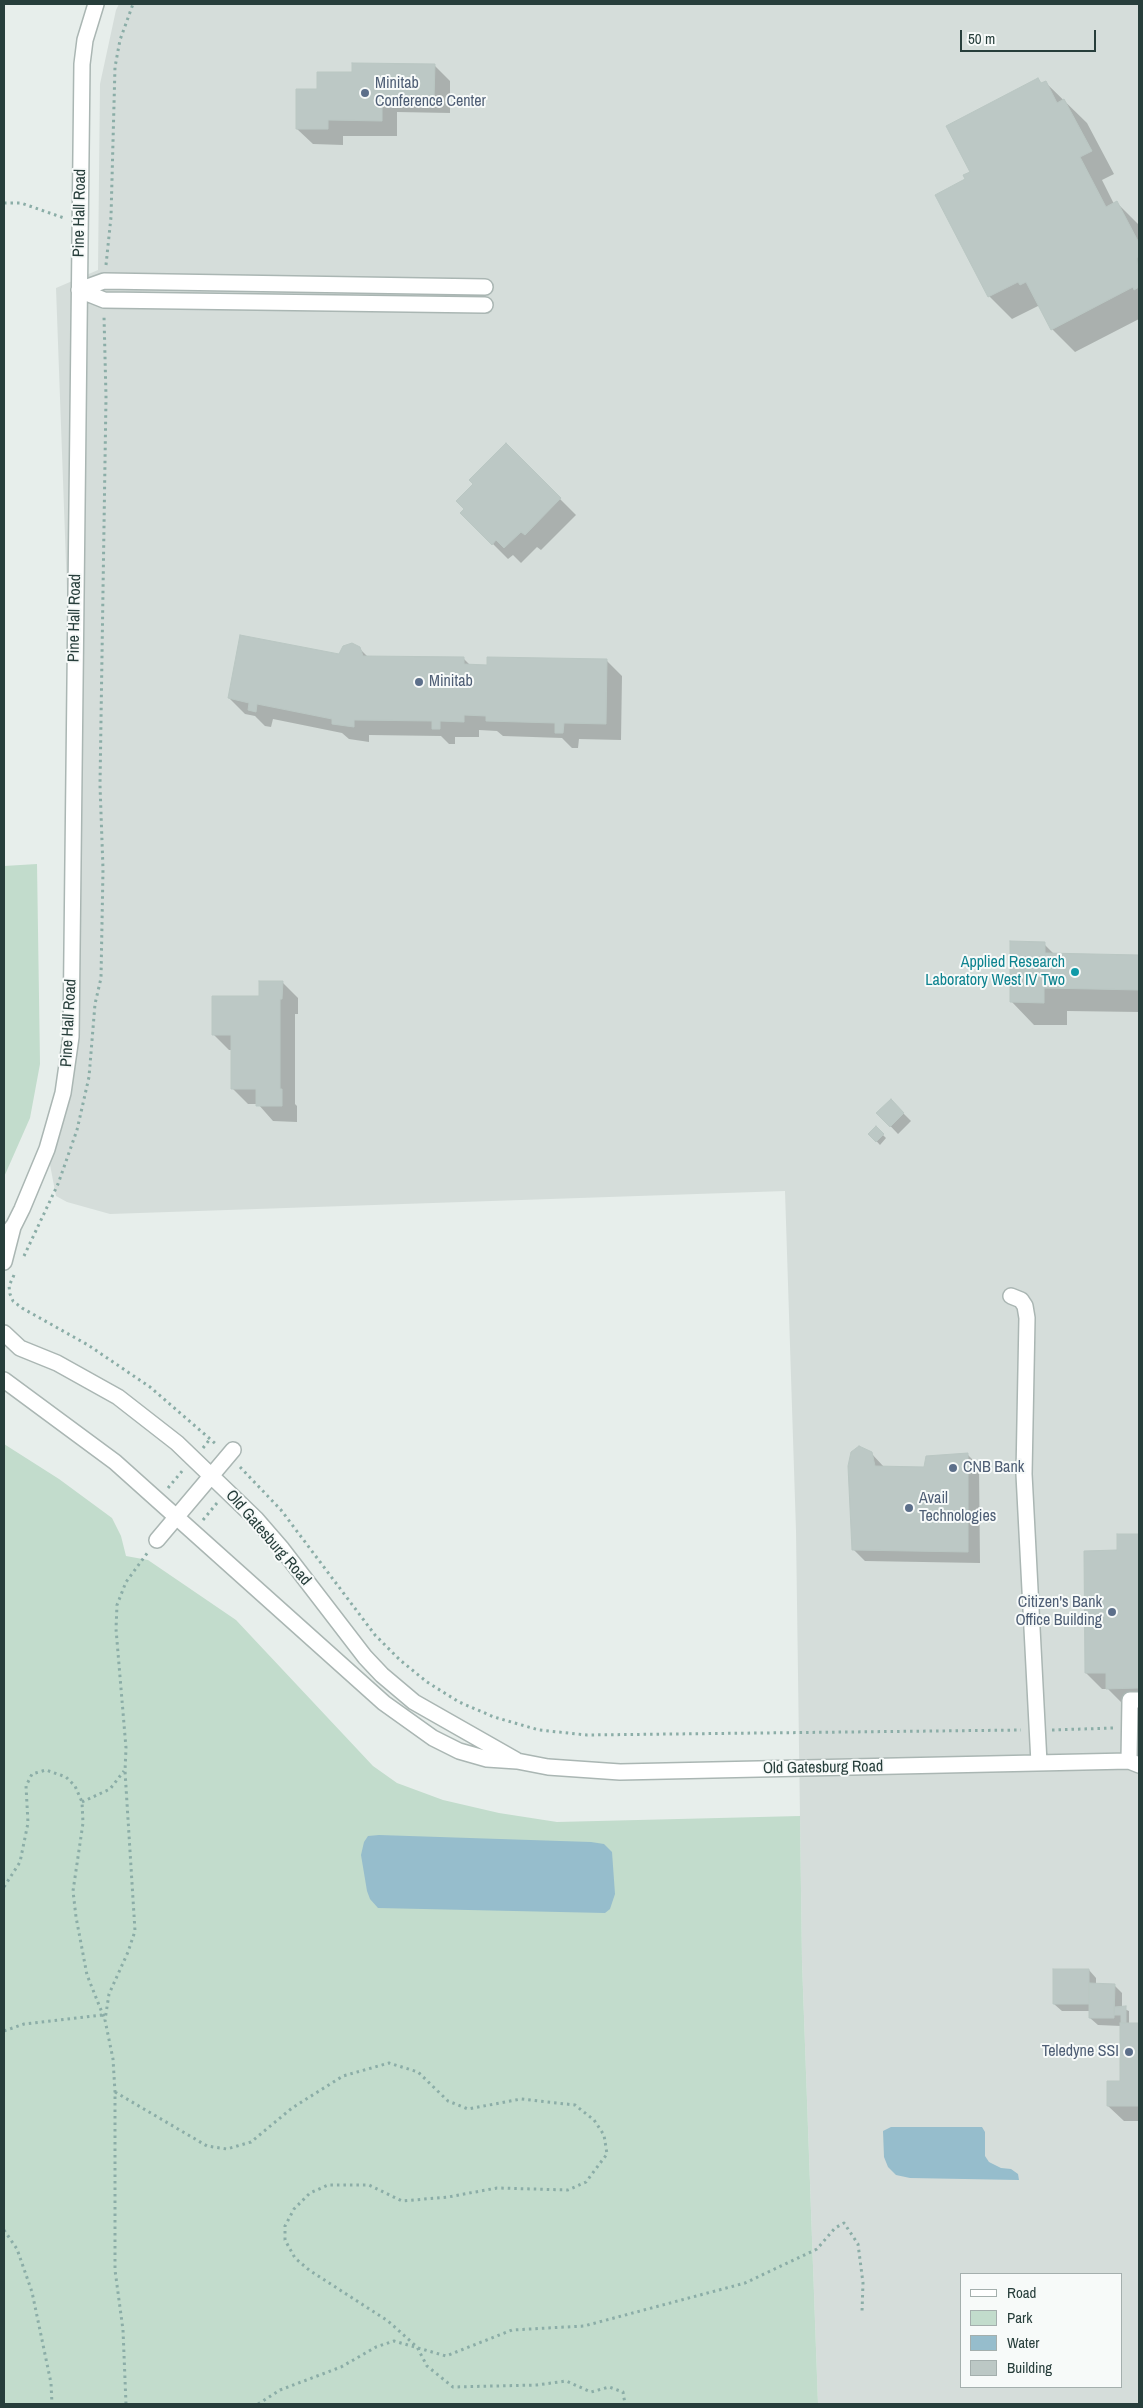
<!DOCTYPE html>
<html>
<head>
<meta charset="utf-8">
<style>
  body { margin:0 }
  #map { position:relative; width:1143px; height:2408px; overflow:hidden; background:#e7eeeb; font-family:"Archivo Narrow",sans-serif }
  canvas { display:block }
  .frame { position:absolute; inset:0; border:5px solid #273e3b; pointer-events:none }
  .legend { position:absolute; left:960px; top:2273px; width:162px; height:115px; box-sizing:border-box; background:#f7faf9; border:1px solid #a4afad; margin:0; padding:6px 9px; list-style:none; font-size:15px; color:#273e3b }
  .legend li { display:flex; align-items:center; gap:10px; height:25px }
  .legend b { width:25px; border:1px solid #a4afad }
  .scale { position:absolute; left:960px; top:30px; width:136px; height:22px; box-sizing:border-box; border:2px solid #273e3b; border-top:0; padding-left:6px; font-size:15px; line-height:18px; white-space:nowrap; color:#273e3b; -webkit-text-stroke:4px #f7faf9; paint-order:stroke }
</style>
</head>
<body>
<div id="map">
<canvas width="1143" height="2408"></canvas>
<div class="frame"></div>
<ul class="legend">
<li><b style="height:6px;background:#fff"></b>Road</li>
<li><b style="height:14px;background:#c2dccc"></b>Park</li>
<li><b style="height:14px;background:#96bdcc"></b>Water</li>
<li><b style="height:14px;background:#bcc8c5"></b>Building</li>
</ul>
<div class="scale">50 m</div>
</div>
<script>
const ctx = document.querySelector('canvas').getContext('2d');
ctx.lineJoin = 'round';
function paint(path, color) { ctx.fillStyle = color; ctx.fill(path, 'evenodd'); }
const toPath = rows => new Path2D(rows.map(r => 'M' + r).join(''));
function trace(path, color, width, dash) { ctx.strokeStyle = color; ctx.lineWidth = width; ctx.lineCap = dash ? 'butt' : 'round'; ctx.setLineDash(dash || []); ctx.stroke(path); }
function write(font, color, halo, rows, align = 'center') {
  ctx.font = font + ' "Archivo Narrow",sans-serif'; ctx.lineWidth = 4; ctx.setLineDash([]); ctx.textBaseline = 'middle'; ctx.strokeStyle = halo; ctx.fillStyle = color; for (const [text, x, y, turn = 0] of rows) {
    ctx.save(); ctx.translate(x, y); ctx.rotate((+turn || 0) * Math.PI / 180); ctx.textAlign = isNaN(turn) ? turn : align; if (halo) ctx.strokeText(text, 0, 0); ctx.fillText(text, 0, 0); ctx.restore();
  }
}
paint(toPath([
  [119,4,1139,4,1139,2404,818,2404,802,1962,796,1531,785,1191,110,1214,67,1202,56,1196,47,1149,63,1093,74,783,56,288,98,270,100,84,116,10],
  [962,2274,1122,2274,1122,2387,962,2387]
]), '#d5ddda');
paint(toPath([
  [37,864,40,1064,30,1118,4,1177,4,866],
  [4,1444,59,1479,112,1518,121,1536,126,1556,148,1560,236,1620,373,1766,397,1783,443,1800,499,1813,557,1822,800,1816,802,1962,818,2404,4,2404]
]), '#c2dccc');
paint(toPath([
  [379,1835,591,1842,604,1844,612,1852,615,1894,610,1909,605,1913,378,1908,370,1899,367,1891,361,1855,364,1842,368,1836],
  [891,2127,982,2127,985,2132,985,2156,989,2162,1001,2168,1011,2169,1018,2174,1019,2180,910,2178,896,2175,888,2167,884,2157,883,2131]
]), '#96bdcc');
paint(toPath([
  [434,65,450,81,450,113,397,112,397,136,343,136,343,145,313,144,297,129,318,90],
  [1045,82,1087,123,1114,174,1102,180,1114,204,1117,203,1139,225,1139,319,1075,352,1052,329,1040,305,1012,319,989,296,967,180],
  [506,445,576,515,541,550,537,547,521,563,513,555,508,559,462,513,466,509,474,484],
  [359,648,368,657,464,659,471,666,607,661,622,676,621,740,579,739,578,748,572,748,562,738,503,736,497,731,479,730,479,737,455,737,455,744,449,744,441,736,369,735,369,742,349,739,342,733,273,719,271,727,265,726,255,716,245,714,229,698],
  [1044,944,1055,955,1139,956,1139,1012,1067,1011,1067,1025,1034,1025,1011,1001],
  [282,982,298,998,298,1014,295,1014,295,1104,297,1106,297,1122,273,1121,258,1104,248,1104,232,1088,232,1050,229,1050,213,1034],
  [891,1101,911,1121,898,1134,878,1113],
  [876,1128,886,1138,880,1145,870,1134],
  [871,1453,884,1467,925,1468,968,1455,979,1466,980,1563,865,1561,853,1549],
  [1118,1535,1139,1535,1139,1704,1123,1704,1108,1689,1102,1689,1086,1673,1118,1552],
  [1089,1970,1096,1978,1096,1985,1114,1985,1122,1993,1122,2008,1129,2011,1129,2024,1139,2024,1139,2121,1124,2121,1108,2106,1121,2082,1121,2026,1098,2025,1090,2018,1090,2011,1062,2011,1054,2004]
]), '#0003');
const building = toPath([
  [352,63,435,64,434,98,382,97,382,121,328,120,328,129,296,129,296,89,317,89,317,72,352,72,352,63],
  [1038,78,1041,83,1046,81,1057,103,1064,99,1092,151,1080,157,1106,207,1117,201,1139,243,1139,257,1137,258,1139,287,1134,290,1133,287,1051,330,1026,282,1020,285,1018,282,988,297,935,195,965,179,963,175,970,172,946,126,1038,78],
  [506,443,561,498,525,535,521,532,504,548,496,540,492,545,460,513,464,509,456,501,473,484,469,480,506,443],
  [240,635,339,654,343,646,352,643,360,647,363,656,464,657,464,664,487,665,487,657,607,659,606,724,564,723,563,733,555,733,555,723,486,721,486,716,464,715,464,722,440,721,440,729,432,729,432,721,354,720,354,727,332,724,332,719,257,704,256,712,248,710,249,703,228,698,240,635],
  [1010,941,1045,942,1045,953,1139,955,1139,990,1044,988,1044,1003,1010,1002,1010,941],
  [259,981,283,981,282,999,280,999,280,1089,282,1089,282,1106,256,1106,256,1089,231,1089,231,1035,212,1035,212,996,259,996,259,981],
  [891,1099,904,1113,890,1127,876,1113,891,1099],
  [876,1126,884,1134,876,1142,868,1134,876,1126],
  [859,1446,872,1452,875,1466,924,1467,926,1456,968,1453,968,1552,852,1550,848,1466,851,1452,859,1446],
  [1117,1534,1139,1534,1139,1688,1106,1689,1106,1673,1085,1673,1084,1551,1117,1550,1117,1534],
  [1053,1969,1089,1969,1089,2004,1053,2004,1053,1969],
  [1089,1983,1115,1984,1114,2018,1089,2018,1089,1983],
  [1126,2006,1126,2023,1121,2023,1121,2015,1114,2015,1114,2007,1126,2006],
  [1120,2023,1139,2023,1139,2106,1107,2106,1107,2081,1120,2081,1120,2023]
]);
paint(building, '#bcc8c5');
trace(building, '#bac7c3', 1);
const minor = toPath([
  [79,290,104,300,485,305],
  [79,290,104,281,485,287],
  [4,1238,14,1225,22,1209,47,1149,63,1093,71,1037,82,64,85,40,96,4],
  [4,1262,13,1227],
  [1011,1296,1021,1300,1025,1306,1027,1318,1024,1474,1039,1763],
  [4,1333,20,1348,57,1363,118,1397,177,1443,256,1519,282,1549,365,1657,382,1675,414,1702,516,1760],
  [4,1380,115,1462,384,1703,433,1738,459,1751,487,1759,517,1761,548,1767,620,1772,1129,1761,1139,1765],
  [157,1540,233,1450],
  [1129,1761,1130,1700,1139,1700]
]);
trace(minor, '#aab6b3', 18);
trace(toPath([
  [4,203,21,203,64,218],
  [106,265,111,217,115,67,120,40,133,4],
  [24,1256,58,1184,77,1130,89,1077,95,1004,101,978,103,869,100,785,106,397,104,316],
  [14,1275,9,1286,10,1294,13,1301,22,1308,88,1345,150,1387,217,1445],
  [203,1448,210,1439],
  [240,1467,281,1510,375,1635,400,1660,427,1682,459,1702,494,1717,539,1730,587,1735,1021,1730],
  [168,1488,183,1470],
  [203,1520,217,1503],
  [1052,1730,1113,1728],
  [82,1802,110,1789,124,1771],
  [4,1887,20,1862,28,1823,26,1786,32,1774,46,1770,66,1777,75,1786,82,1802,83,1823,73,1891,76,1917,87,1975,105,2020],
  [4,2031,24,2024,102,2015],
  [115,2092,207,2146,227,2149,251,2142,292,2108,343,2076,389,2063,418,2072,448,2101,468,2109,521,2099,575,2105,594,2120,604,2135,607,2154,586,2182,568,2190,497,2188,448,2197,402,2201,369,2185,328,2185,310,2193,294,2209,285,2226,285,2240,295,2258,309,2270,388,2321,417,2347,427,2366,453,2387,537,2385,566,2381,591,2392,609,2387,623,2392,625,2404],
  [4,2230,17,2249,32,2292,51,2383,52,2404],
  [126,2404,123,2330,115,2270,115,2092,113,2059,105,2020,109,1994,128,1952,135,1931,125,1771,126,1748,116,1629,117,1605,126,1582,148,1552],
  [258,2404,280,2390,341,2367,376,2347,394,2341,446,2356,512,2330,584,2326,745,2283,817,2249,835,2228,844,2223,858,2244,863,2283,862,2312]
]), '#8bada7', 3, [2.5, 4]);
trace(minor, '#fff', 15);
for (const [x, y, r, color] of [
  [365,93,5,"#5c6f8a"],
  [419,682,5,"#5c6f8a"],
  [1075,972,5,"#0f9aa8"],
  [953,1468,5,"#5c6f8a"],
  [909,1508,5,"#5c6f8a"],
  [1112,1612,5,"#5c6f8a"],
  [1129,2052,5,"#5c6f8a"]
]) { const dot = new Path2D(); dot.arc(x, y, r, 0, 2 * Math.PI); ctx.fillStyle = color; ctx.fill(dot); trace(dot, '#f7faf9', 2); }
write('16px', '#4e5e75', '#f7faf9', [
  ["Minitab",375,84],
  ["Conference Center",375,102],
  ["Minitab",429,682],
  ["CNB Bank",963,1468],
  ["Avail",919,1499],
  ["Technologies",919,1517],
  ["Citizen's Bank",1102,1603,"right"],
  ["Office Building",1102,1621,"right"],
  ["Teledyne SSI",1119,2052,"right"]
], 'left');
write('16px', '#273e3b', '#f7faf9', [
  ["Pine Hall Road",80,213,-89],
  ["Pine Hall Road",75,618,-89],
  ["Pine Hall Road",69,1023,-87],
  ["Old Gatesburg Road",268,1538,49],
  ["Old Gatesburg Road",823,1768,-1]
]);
write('16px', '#0d838f', '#f7faf9', [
  ["Applied Research",1065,963],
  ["Laboratory West IV Two",1065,981]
], 'right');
</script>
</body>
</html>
